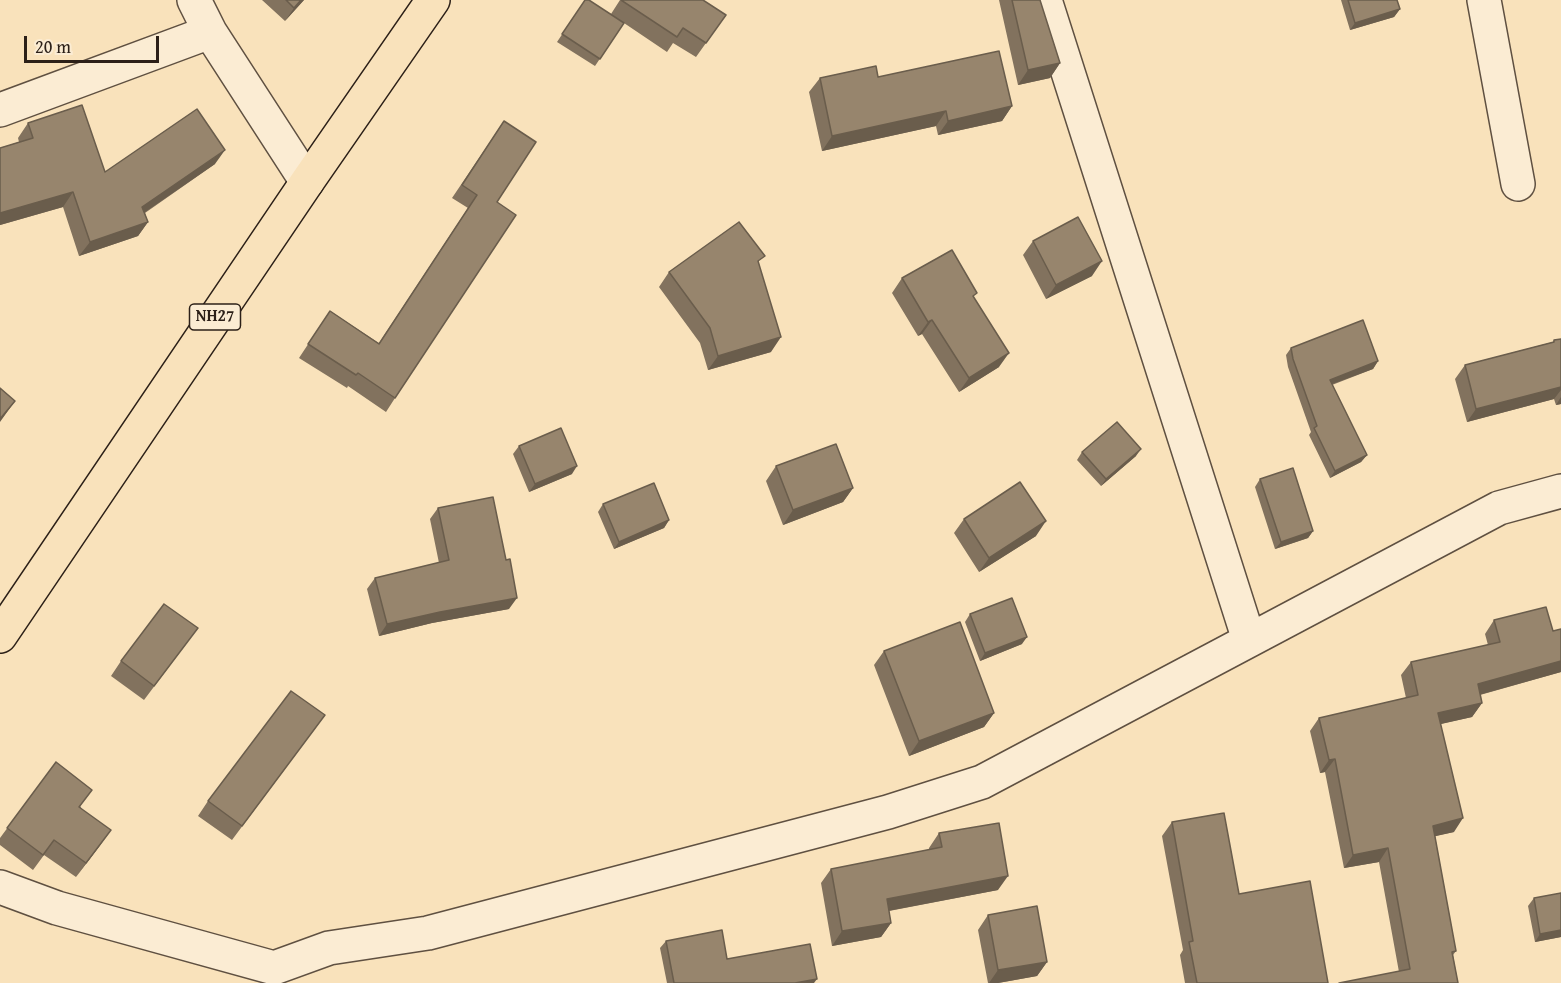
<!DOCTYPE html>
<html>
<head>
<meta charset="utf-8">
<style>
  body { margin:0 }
  #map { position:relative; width:1561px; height:983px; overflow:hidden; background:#f9e2bb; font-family:"Gentium Book Plus",serif }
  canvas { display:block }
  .scale { position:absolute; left:24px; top:36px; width:135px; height:27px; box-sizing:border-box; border:3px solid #2c2018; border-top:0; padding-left:8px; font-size:18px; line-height:21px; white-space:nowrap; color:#2c2018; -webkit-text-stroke:4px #fbecd3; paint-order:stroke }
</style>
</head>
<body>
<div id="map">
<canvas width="1561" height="983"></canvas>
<div class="scale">20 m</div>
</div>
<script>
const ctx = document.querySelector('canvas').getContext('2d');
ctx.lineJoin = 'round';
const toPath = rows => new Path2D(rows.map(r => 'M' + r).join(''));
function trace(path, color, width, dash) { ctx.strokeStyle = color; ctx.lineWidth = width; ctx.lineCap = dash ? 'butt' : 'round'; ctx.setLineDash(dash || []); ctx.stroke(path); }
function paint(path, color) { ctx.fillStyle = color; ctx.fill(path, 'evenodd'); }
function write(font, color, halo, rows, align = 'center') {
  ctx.font = font + ' "Gentium Book Plus",serif'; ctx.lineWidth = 5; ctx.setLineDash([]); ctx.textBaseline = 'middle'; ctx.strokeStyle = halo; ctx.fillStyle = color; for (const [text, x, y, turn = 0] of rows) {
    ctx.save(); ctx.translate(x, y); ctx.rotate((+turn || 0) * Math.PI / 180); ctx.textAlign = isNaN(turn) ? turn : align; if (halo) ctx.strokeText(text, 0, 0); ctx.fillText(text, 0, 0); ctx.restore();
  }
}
const street = toPath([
  [194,0,210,32,307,182],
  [1045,0,1249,640],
  [1484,0,1518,184],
  [0,110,210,32],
  [0,887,57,908,274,968,329,948,428,933,888,812,982,782,1499,508,1561,491]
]);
const highway = toPath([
  [0,636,307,182,433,0]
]);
trace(street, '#5f5041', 36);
trace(highway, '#2c2018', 36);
trace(street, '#fbecd3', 33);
trace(highway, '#f9e2bb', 33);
paint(toPath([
  [262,0,304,0,285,21],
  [585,0,611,14,620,0,726,15,696,57,673,43,667,52,624,23,595,66,557,42],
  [999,0,1040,0,1060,63,1050,78,1018,85],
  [1341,0,1397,0,1400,9,1394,17,1350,30],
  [878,77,1012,106,1002,121,938,135,936,126,822,151,809,92,820,78],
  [504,121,497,202,395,398,386,412,348,386,347,388,299,358,330,311,379,343,468,208,452,198],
  [28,123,105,172,215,164,145,213,148,222,138,236,79,256,63,207,0,225,0,148,19,142,18,138],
  [1033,241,1092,276,1046,299,1023,255],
  [759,264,771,352,708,370,700,343,659,287,669,272],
  [902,278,999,367,959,392,922,334,918,336,892,293],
  [1561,339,1561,404,1556,405,1554,399,1467,422,1455,379,1465,365,1553,342,1554,340],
  [1291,348,1378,361,1373,369,1332,385,1367,455,1361,462,1330,478,1309,435,1311,432,1288,367,1286,355],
  [519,446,572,474,529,492,513,454],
  [1082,452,1136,456,1101,486,1077,460],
  [776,466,853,488,843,502,783,525,766,481],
  [1260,479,1313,531,1308,538,1275,549,1255,487],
  [603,504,669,520,664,528,614,549,598,512],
  [438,508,509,609,432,623,379,636,367,589,375,578,439,563,430,519],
  [964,519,1036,536,979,572,954,533],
  [970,614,1022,644,980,661,965,622],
  [1494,620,1553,631,1561,629,1561,672,1480,695,1482,703,1472,717,1440,724,1454,832,1435,836,1456,951,1453,955,1458,983,1399,972,1379,862,1344,868,1325,772,1320,773,1310,731,1319,718,1406,698,1401,675,1411,662,1488,645,1485,634],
  [198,628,144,700,111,676,121,661],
  [884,651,994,713,984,727,909,756,874,665],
  [325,715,232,840,198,816,208,801],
  [56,762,101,844,76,877,44,855,33,870,0,845,0,838],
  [1172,822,1239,894,1328,983,1185,983,1180,955,1183,950,1162,836],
  [939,833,998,890,889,911,891,923,881,937,832,946,821,883,831,869,929,850,929,848],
  [1534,898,1561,937,1535,942,1528,906],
  [988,915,1047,962,1037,976,998,983,988,983,978,930],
  [666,941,727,959,814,983,667,983,660,948]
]), '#82725e');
paint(toPath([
  [301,0,304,0,285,21,294,8],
  [1400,9,1394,17,1350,30,1355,23],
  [1060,63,1050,78,1018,85,1028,70],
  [1012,106,1002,121,938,135,948,121],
  [946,111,936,126,822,151,832,136],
  [225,150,215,164,132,221,142,207],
  [73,192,63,207,0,225,0,213],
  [148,222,138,236,79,256,90,242],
  [1102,261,1092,276,1046,299,1056,285],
  [932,320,922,334,918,336,928,322],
  [781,337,771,352,708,370,718,356],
  [1009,353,999,367,959,392,969,378],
  [1378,361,1373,369,1324,387,1330,380],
  [1561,387,1561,390,1554,399,1467,422,1476,409],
  [1561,397,1561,404,1556,405],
  [15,401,0,422,0,419],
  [1141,449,1136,456,1101,486,1106,479],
  [1367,455,1361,462,1330,478,1335,471],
  [577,466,572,474,529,492,535,484],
  [853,488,843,502,783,525,793,510],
  [669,520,664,528,614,549,619,542],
  [1046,521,1036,536,979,572,989,558],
  [1313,531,1308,538,1275,549,1281,542],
  [517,598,509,609,432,623,379,636,387,624,440,612],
  [1027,637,1022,644,980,661,985,653],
  [1561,661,1561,672,1468,698,1478,684],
  [1482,703,1472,717,1428,727,1438,713],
  [994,713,984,727,909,756,919,741],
  [1335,759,1325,772,1320,773,1329,760],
  [1463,818,1454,832,1423,839,1433,826],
  [111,830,101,844,76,877,86,863],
  [1388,848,1379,862,1344,868,1353,855],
  [1008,876,998,890,877,913,887,899],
  [891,923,881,937,832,946,842,931],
  [1561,930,1561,937,1535,942,1540,934],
  [1047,962,1037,976,998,983,989,983,998,970],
  [817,979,814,983,795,983]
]), '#6a5d4c');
const building = toPath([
  [286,0,301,0,294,8,286,0],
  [585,0,589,0,624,23,600,59,562,34,585,0],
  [621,0,703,0,726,15,706,43,683,28,677,37,621,0],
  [1012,0,1040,0,1060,63,1028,70,1012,0],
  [1348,0,1397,0,1400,9,1355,23,1348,0],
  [999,51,1012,106,948,121,946,111,832,136,820,78,876,66,878,77,999,51],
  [82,105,105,172,197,109,225,150,142,207,148,222,90,242,73,192,0,213,0,148,33,138,28,123,82,105],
  [504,121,536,142,497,202,516,215,395,398,358,373,356,375,308,344,330,311,379,344,477,195,462,185,504,121],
  [1078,217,1102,261,1056,285,1033,241,1078,217],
  [739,222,765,256,758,261,781,337,718,356,710,328,669,272,739,222],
  [952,250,977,293,973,296,1009,353,969,378,932,320,928,322,902,278,952,250],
  [1363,320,1378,361,1330,380,1367,455,1335,471,1314,428,1317,426,1293,359,1291,348,1363,320],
  [1561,339,1561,387,1476,409,1465,365,1554,342,1554,340,1561,339],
  [0,388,15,401,0,419,0,388],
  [1117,422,1141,449,1106,479,1082,452,1117,422],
  [561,428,577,466,535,484,519,446,561,428],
  [836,444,853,488,793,510,776,466,836,444],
  [1293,468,1313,531,1281,542,1260,479,1293,468],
  [1020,482,1046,521,989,558,964,519,1020,482],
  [654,483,669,520,619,542,603,504,654,483],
  [493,497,506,560,510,559,517,598,440,612,387,624,375,578,449,560,438,508,493,497],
  [1012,598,1027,637,985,653,970,614,1012,598],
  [164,604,198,628,154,686,121,661,164,604],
  [1546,607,1553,631,1561,629,1561,661,1478,684,1482,703,1438,713,1463,818,1433,826,1456,951,1452,952,1458,983,1339,983,1410,969,1388,848,1353,855,1335,759,1329,760,1319,718,1418,695,1411,662,1500,642,1494,620,1546,607],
  [960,622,994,713,919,741,884,651,960,622],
  [291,691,325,715,242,826,208,801,291,691],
  [56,762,92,790,79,807,111,830,86,863,54,840,43,855,7,828,56,762],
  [1224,813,1239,894,1310,881,1328,983,1197,983,1189,942,1193,941,1172,822,1224,813],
  [999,823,1008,876,887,899,891,923,842,931,831,869,942,847,939,833,999,823],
  [1561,893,1561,930,1540,934,1534,898,1561,893],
  [1037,906,1047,962,998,970,988,915,1037,906],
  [722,930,727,959,810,944,817,979,795,983,674,983,666,941,722,930]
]);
paint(building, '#97856d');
trace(building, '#6a5d4c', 1.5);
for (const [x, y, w] of [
  [215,317,51]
]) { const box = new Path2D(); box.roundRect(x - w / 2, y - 13, w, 26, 4.5); ctx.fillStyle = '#fbecd3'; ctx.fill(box); trace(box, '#2c2018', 1.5); }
write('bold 16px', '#2c2018', null, [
  ["NH27",215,317]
]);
</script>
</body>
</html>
